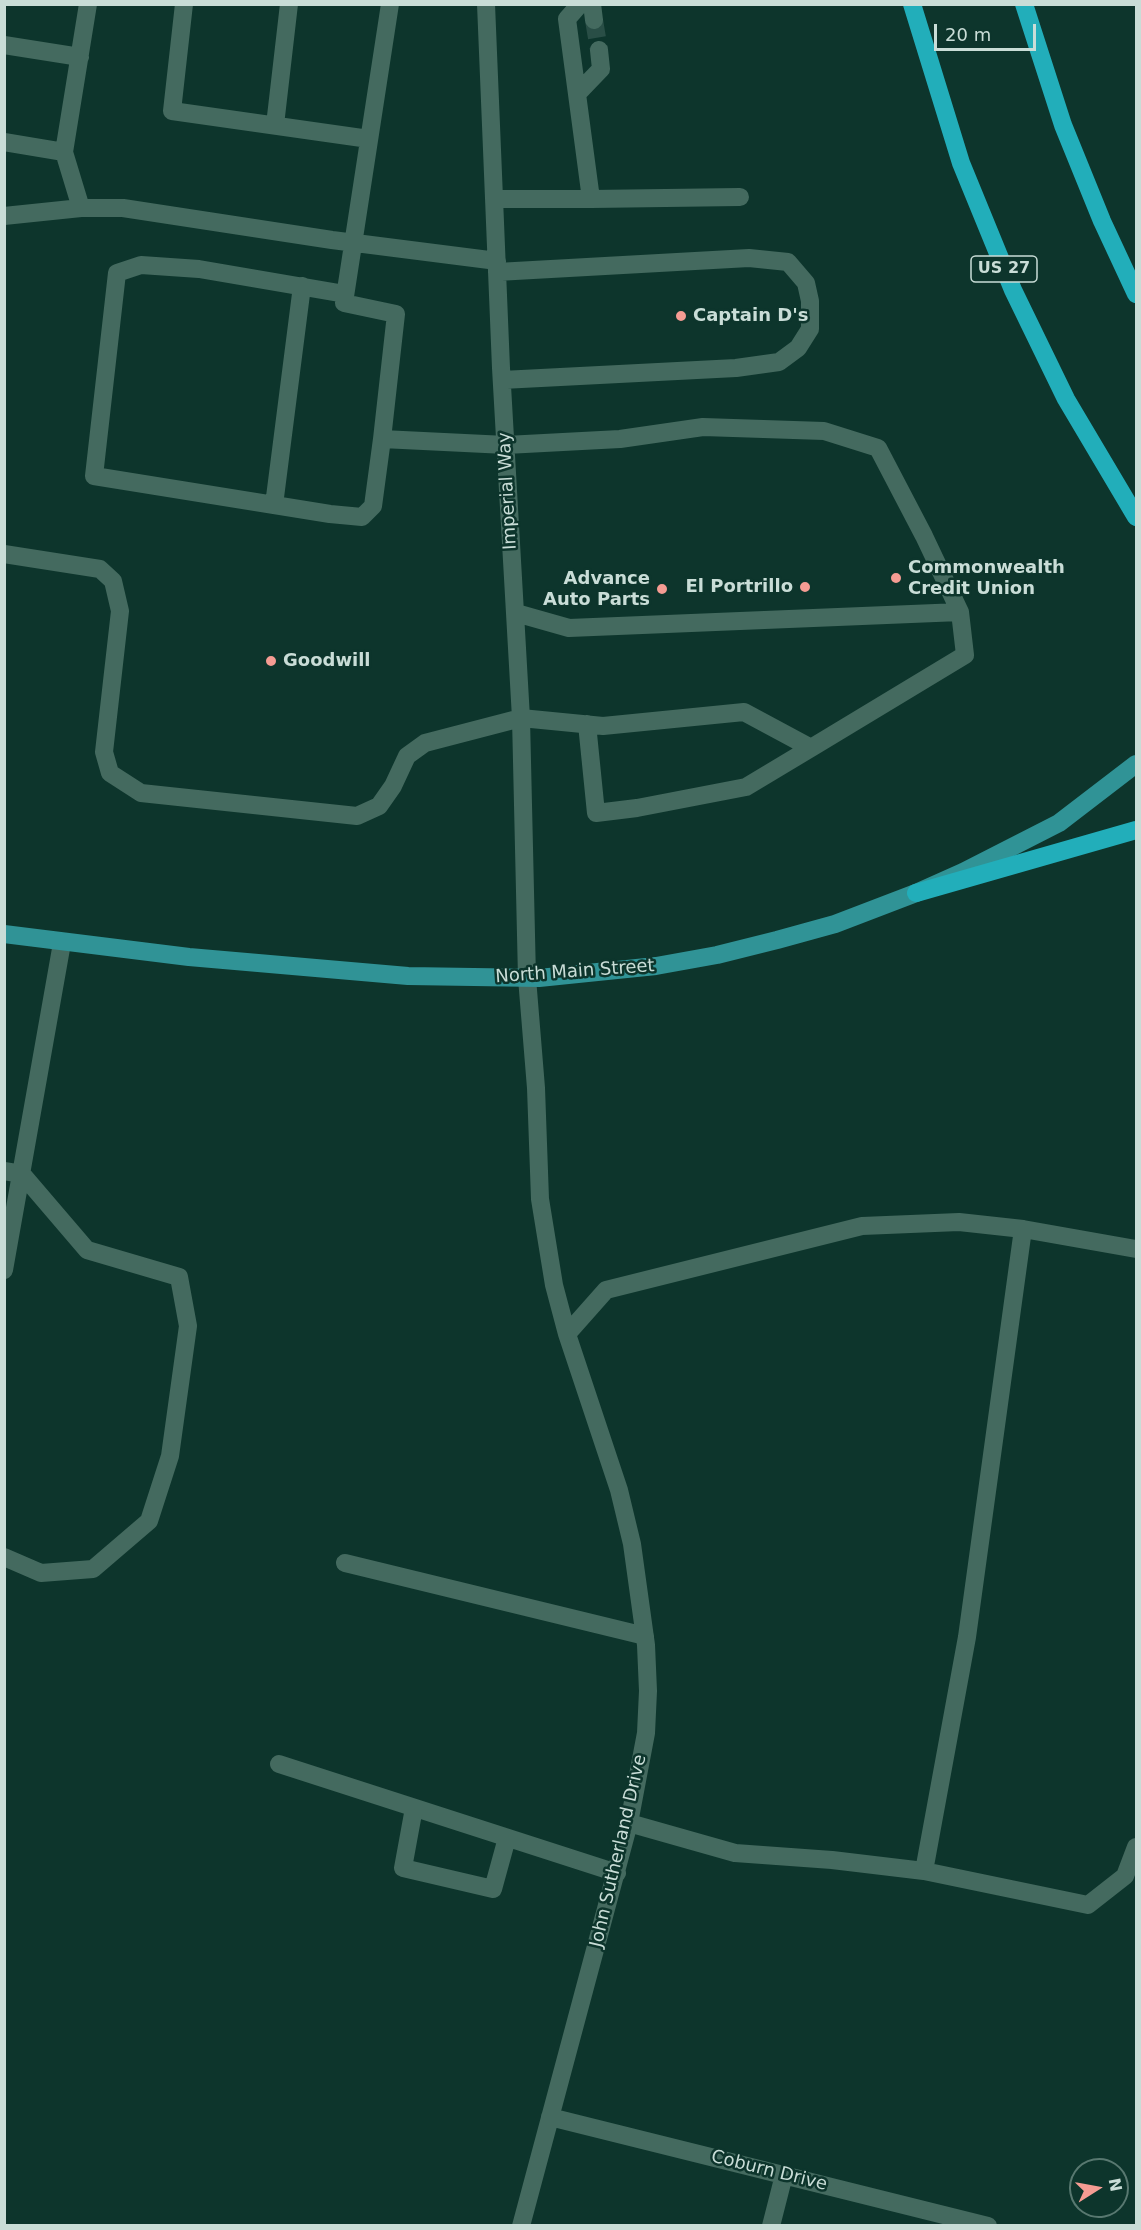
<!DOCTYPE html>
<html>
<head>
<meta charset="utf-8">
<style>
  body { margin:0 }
  #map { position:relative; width:1141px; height:2230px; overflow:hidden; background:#0d352c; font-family:"DejaVu Sans",sans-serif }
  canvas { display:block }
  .frame { position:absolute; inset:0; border:6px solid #c9ddd7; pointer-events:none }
  .north { position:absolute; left:1069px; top:2158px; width:60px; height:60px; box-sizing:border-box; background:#0d352c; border:2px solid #587870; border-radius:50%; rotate:79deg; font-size:16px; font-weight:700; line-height:24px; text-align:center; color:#c9ddd7 }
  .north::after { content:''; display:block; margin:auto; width:21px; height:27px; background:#f59c93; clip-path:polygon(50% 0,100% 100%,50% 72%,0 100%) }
  .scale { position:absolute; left:934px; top:24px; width:102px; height:27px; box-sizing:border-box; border:3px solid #c9ddd7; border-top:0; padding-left:8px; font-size:18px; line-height:21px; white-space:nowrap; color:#c9ddd7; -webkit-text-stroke:4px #0d352c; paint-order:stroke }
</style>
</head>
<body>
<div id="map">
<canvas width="1141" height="2230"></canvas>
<div class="frame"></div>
<div class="north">N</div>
<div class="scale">20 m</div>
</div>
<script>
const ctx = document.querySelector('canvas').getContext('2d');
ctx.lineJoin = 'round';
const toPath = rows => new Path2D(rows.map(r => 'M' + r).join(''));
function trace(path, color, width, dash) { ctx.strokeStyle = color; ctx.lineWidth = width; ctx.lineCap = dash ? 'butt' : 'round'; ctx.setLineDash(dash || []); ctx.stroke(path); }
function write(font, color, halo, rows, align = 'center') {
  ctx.font = font + ' "DejaVu Sans",sans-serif'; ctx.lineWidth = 5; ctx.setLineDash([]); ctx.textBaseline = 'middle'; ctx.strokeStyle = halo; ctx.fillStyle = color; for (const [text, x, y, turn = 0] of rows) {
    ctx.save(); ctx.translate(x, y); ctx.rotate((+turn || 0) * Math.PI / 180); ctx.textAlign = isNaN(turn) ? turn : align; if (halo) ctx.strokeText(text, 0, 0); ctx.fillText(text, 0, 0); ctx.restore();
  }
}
trace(toPath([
  [594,20,599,50]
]), '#294e46', 18, [18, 9]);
trace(toPath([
  [184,4,172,111,369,139],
  [486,4,501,368,521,718,527,978,536,1088,540,1199,554,1285,567,1334,619,1490,632,1544,646,1645,648,1691,646,1733,629,1823,521,2226],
  [592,4,594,20],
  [4,45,80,57],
  [577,94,601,69,599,50],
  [275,125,289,4],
  [4,142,64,152],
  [494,199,591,199,567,19,580,4],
  [591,199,740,197],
  [81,208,64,152,88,4],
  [4,216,81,208,123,208,332,240,497,261],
  [497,272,749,258,788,262,806,283,810,301,810,329,798,348,779,362,736,368,502,380],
  [345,294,199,269,141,265,117,273,94,476,330,514,362,517,373,506,382,439],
  [274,505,302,286],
  [4,554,100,569,113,581,120,611,104,752,110,773,141,793,357,816,379,806,393,786,407,756,425,743,521,718,603,726,744,712,811,748,965,655,960,612,924,536,878,448,824,431,703,427,620,439,506,445,382,439,396,314,344,303,390,4],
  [516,613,569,628,960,612],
  [587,724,596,813,637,808,746,787,811,748],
  [4,1171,22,1174,87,1250,179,1277,188,1326,170,1456,149,1521,93,1569,41,1573,4,1557],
  [4,1270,62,943],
  [567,1334,606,1290,862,1226,959,1222,1023,1229,1136,1249],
  [345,1563,645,1636],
  [279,1764,617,1873],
  [414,1808,403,1868,493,1889,507,1838],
  [629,1823,735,1853,832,1860,924,1871,1088,1905,1125,1876,1136,1847],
  [924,1871,967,1637,1023,1229],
  [550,2117,988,2226],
  [771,2226,784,2175]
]), '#446a5f', 18);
trace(toPath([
  [4,934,189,957,408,976,539,978,656,966,717,955,777,940,835,924,916,893,963,872,1059,823,1136,764]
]), '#309396', 18);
trace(toPath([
  [912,4,961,163,1013,290,1066,399,1136,517],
  [1024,4,1063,125,1102,221,1136,294],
  [916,893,1136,830]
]), '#22aeba', 18);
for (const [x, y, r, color] of [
  [681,316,6,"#f59c93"],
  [896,578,6,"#f59c93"],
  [805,587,6,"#f59c93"],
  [662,589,6,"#f59c93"],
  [271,661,6,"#f59c93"]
]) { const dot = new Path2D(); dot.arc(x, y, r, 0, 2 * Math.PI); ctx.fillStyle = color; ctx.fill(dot); trace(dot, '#0d352c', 2); }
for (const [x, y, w] of [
  [1004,269,66]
]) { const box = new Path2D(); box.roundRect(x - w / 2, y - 13, w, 26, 4.5); ctx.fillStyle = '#0d352c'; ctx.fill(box); trace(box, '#c9ddd7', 1.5); }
write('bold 16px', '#c9ddd7', null, [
  ["US 27",1004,269]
]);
write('bold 18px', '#c9ddd7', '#0d352c', [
  ["Captain D's",693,316],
  ["Commonwealth",908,568],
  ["Credit Union",908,589],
  ["Advance",650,579,"right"],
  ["Auto Parts",650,600,"right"],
  ["El Portrillo",793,587,"right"],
  ["Goodwill",283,661]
], 'left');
write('18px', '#c9ddd7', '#0d352c', [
  ["Imperial Way",508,491,-93],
  ["North Main Street",575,972,-4],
  ["John Sutherland Drive",619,1851,-77],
  ["Coburn Drive",769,2171,14]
]);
</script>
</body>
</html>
